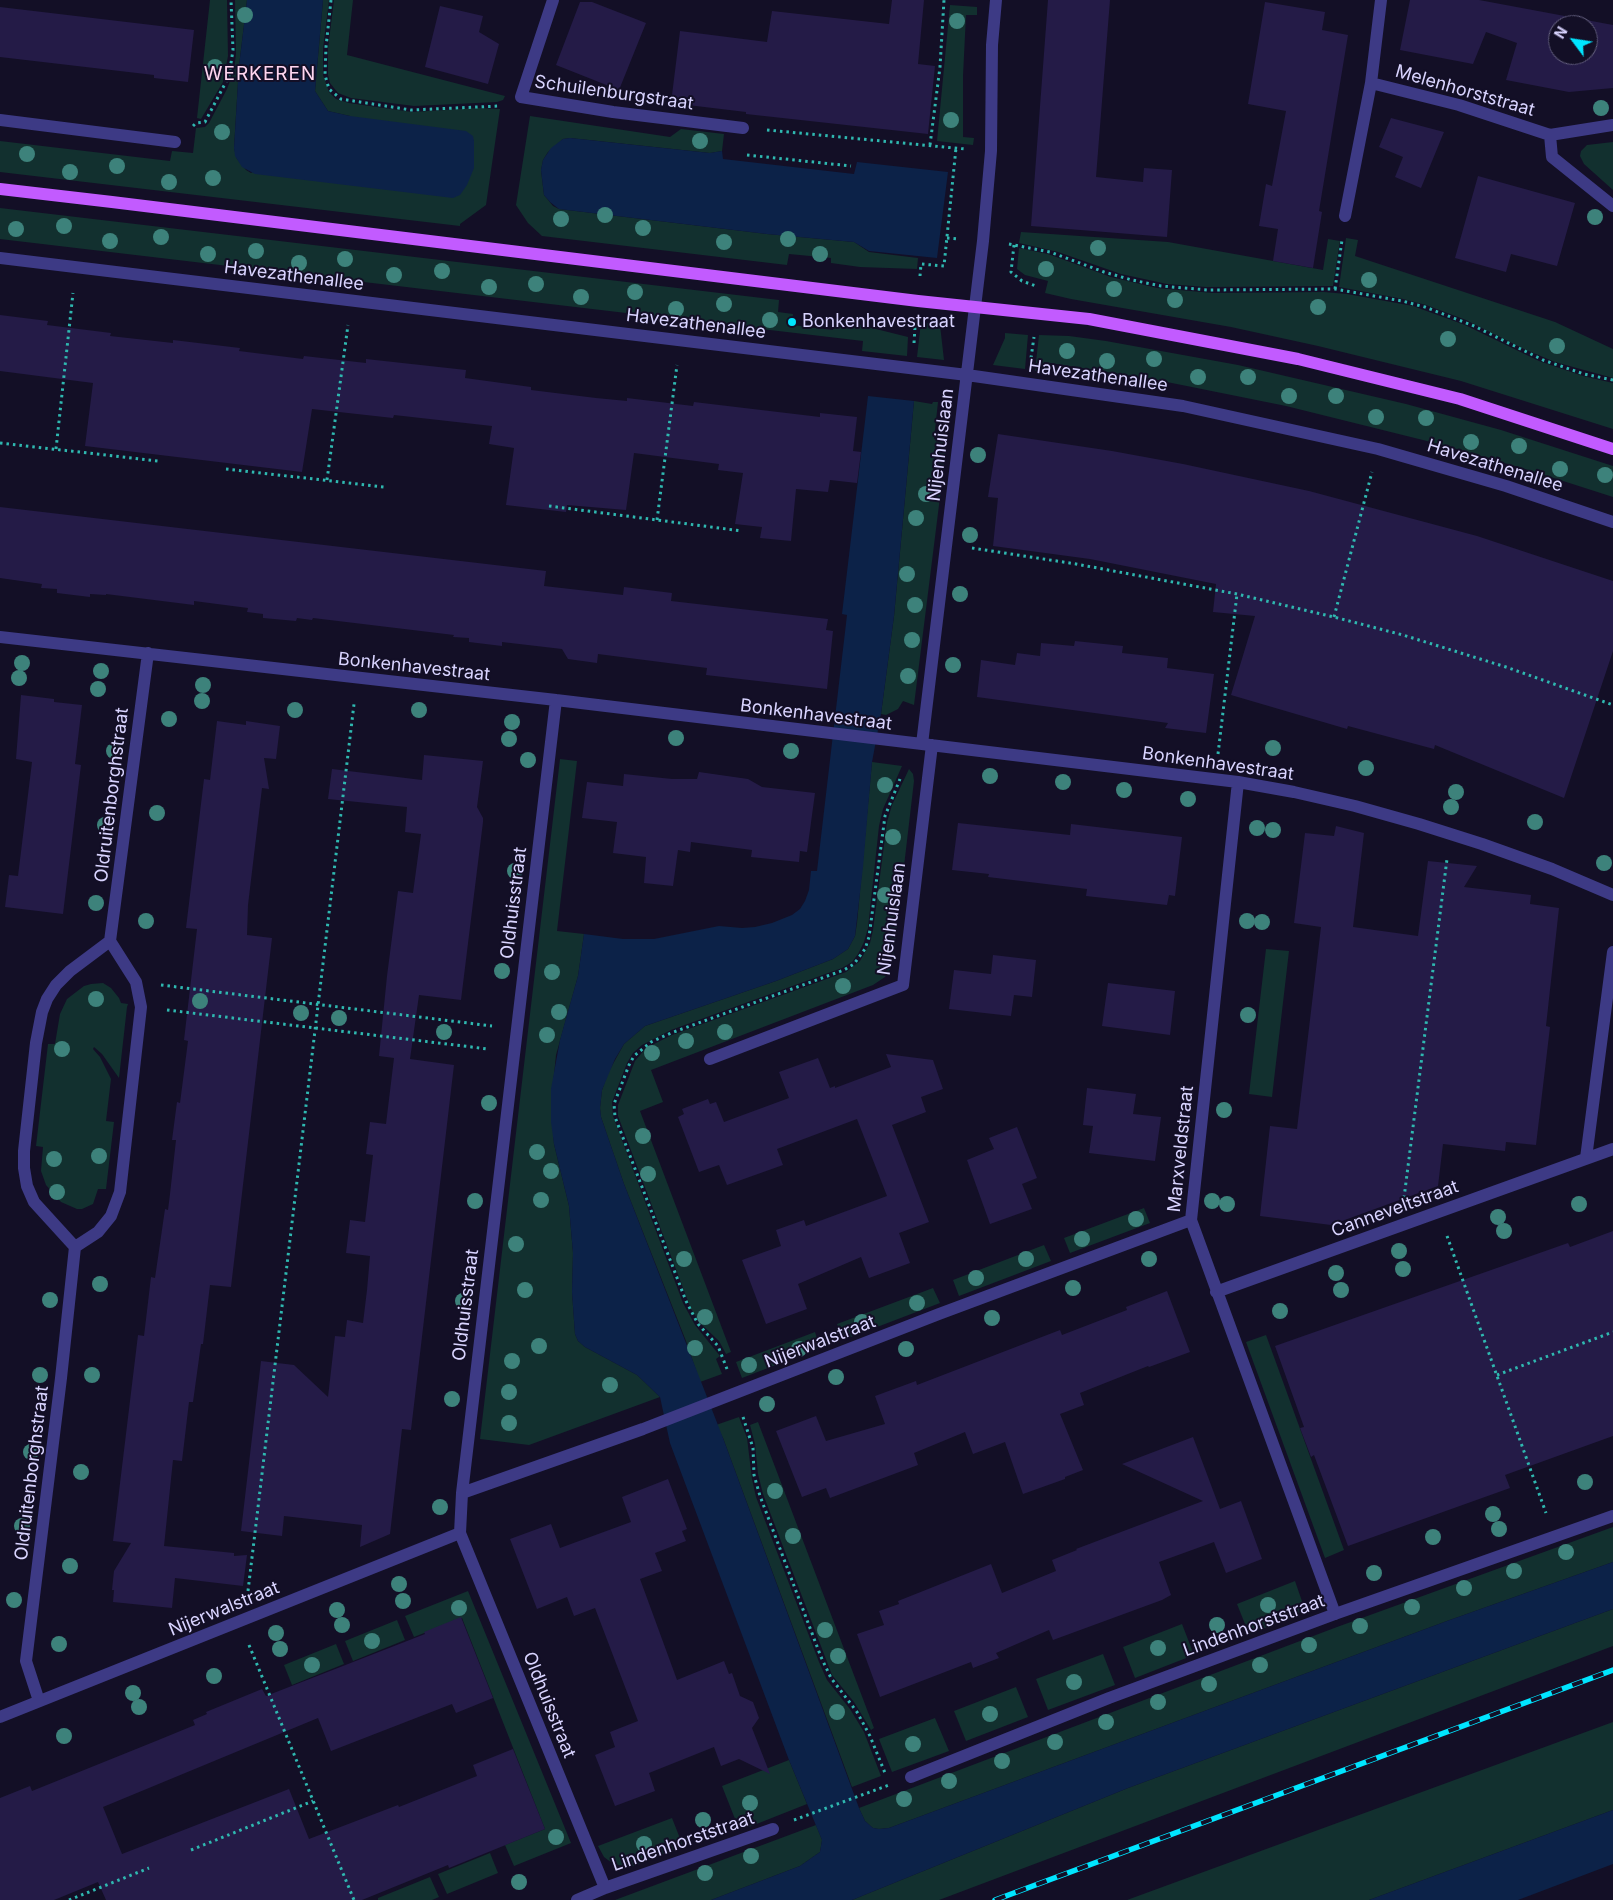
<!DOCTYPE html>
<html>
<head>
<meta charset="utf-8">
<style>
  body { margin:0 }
  #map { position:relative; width:1613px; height:1900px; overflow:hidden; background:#130f26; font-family:Inter,sans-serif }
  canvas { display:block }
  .north { position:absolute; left:1548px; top:15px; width:50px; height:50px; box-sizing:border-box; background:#130f26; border:1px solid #625e7d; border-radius:50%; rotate:301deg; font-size:14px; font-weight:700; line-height:20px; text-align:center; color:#d9d4ff }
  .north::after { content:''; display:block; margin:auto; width:18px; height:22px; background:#00e5ff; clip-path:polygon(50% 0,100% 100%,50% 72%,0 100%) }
</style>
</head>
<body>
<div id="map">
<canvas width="1613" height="1900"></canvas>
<div class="north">N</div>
</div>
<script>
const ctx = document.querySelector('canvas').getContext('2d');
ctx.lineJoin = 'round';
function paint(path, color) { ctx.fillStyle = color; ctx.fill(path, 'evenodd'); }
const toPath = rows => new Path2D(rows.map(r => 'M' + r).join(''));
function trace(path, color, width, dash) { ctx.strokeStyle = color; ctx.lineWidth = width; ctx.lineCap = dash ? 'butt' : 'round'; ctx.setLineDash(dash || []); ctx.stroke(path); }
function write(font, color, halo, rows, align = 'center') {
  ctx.font = font + ' Inter,sans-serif'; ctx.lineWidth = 4; ctx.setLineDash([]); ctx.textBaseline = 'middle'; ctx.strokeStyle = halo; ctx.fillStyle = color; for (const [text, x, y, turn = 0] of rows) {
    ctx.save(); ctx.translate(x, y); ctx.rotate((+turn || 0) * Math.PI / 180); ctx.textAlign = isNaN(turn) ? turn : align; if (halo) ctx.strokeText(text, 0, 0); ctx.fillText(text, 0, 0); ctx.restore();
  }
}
paint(toPath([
  [210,0,227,0,228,56,223,82,201,119,197,118],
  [235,0,247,0,239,66,234,148,237,159,246,170,251,173,350,116,328,111,315,91,323,0,329,0,323,49,323,75,329,92,336,99,349,103,412,112,478,108,500,109,486,205,460,224,460,226,0,172,0,141,170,161,172,151,193,153,196,128,205,127,209,123,227,89,234,70,236,54],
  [334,0,353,0,347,55,505,96,503,100,497,102,414,106,351,98,338,93,330,83,328,75,328,48],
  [950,5,977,7,977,15,966,15,963,76,963,137,974,138,973,145,937,141],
  [530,116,670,137,681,129,724,134,722,151,710,153,570,138,563,139,548,152,543,160,541,170,544,195,553,206,559,209,767,234,854,242,869,252,918,258,917,269,860,267,831,263,831,258,789,254,787,265,542,236,528,223,516,205],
  [1613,142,1613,190,1584,164,1580,156,1581,151,1587,145],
  [0,208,779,300,778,312,793,314,792,325,833,330,835,321,852,323,908,337,907,356,862,351,863,341,0,239],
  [1021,232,1168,242,1323,270,1328,239,1340,241,1333,286,1206,287,1167,284,1121,274,1058,252,1019,243],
  [1346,238,1358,240,1355,256,1555,322,1613,349,1613,378,1555,362,1524,349,1466,320,1426,305,1403,299,1339,287],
  [1019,248,1048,254,1111,277,1157,288,1213,293,1324,292,1347,294,1413,306,1465,325,1539,361,1583,376,1613,383,1613,429,1461,381,1318,346,1231,327,1071,299,1045,293,1048,281,1025,275,1017,269],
  [921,322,940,325,944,360,917,357],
  [1005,333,1028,335,1025,369,993,365,1005,338],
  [1039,335,1069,336,1106,341,1238,365,1406,404,1501,430,1613,466,1613,497,1532,471,1443,445,1286,406,1157,380,1044,362,1042,372,1035,371],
  [914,401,932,404,933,402,938,402,934,439,947,441,914,705,903,701,898,709,886,715,881,714,894,616],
  [560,759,577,761,557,931,584,934,578,976,556,1055,551,1105,554,1144,569,1206,573,1253,572,1292,575,1334,578,1341,585,1347,637,1375,660,1397,529,1445,480,1439],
  [872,762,902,766,883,809,879,826,868,928,864,942,858,954,852,962,842,968,671,1030,642,1045,633,1053,627,1063,612,1102,613,1116,683,1303,695,1325,720,1356,716,1359,722,1374,700,1382,686,1341,624,1184,601,1117,600,1108,602,1090,608,1073,624,1044,645,1026,776,981,833,959,848,949,855,936,857,923],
  [909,769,913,774,914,781,893,960,890,969,885,977,873,985,651,1070,663,1102,640,1111,731,1352,726,1354,719,1341,700,1323,691,1309,618,1116,618,1105,635,1061,646,1048,672,1035,846,972,860,961,870,943,873,930,887,822,892,805],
  [1266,949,1289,951,1272,1097,1249,1094],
  [103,983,111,988,119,998,121,1003,128,1004,127,1007,119,1078,102,1054,94,1047,93,1049,100,1057,111,1079,106,1121,114,1122,106,1189,98,1189,93,1204,82,1209,77,1209,61,1202,46,1185,41,1171,43,1147,36,1146,48,1044,55,1044,60,1014,67,999,84,986,91,984],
  [1144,1208,1150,1223,1070,1253,1064,1238],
  [1044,1245,1051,1261,959,1296,953,1280],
  [933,1288,940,1303,843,1340,837,1324],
  [815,1332,820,1348,742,1378,736,1362],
  [1266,1335,1344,1550,1325,1558,1246,1342],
  [739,1417,747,1438,752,1479,756,1497,819,1662,827,1680,850,1709,864,1732,881,1776,852,1787,723,1438,716,1425],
  [758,1422,874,1728,871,1730,854,1702,832,1675,763,1494,758,1474,755,1444,750,1425],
  [1613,1527,1613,1562,1447,1621,889,1828,879,1829,873,1828,865,1821,859,1808,1337,1627],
  [1295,1581,1304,1607,1302,1611,1291,1618,1249,1634,1237,1604],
  [468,1591,571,1843,514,1866,505,1845,545,1829,462,1618,414,1637,405,1616],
  [1613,1609,1613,1646,939,1900,852,1900,1128,1788],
  [397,1620,405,1640,353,1661,345,1641],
  [1182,1624,1194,1655,1135,1678,1123,1647],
  [336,1644,344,1664,292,1685,284,1665],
  [1103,1654,1115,1685,1048,1710,1036,1679],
  [1016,1687,1028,1717,966,1741,954,1711],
  [935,1718,949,1751,892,1772,879,1739],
  [1613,1722,1613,1810,1369,1900,1127,1900],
  [789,1760,807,1804,749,1827,740,1823,737,1824,722,1786],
  [672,1818,683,1846,635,1866,625,1867,612,1863,604,1857,598,1846],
  [816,1825,822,1840,820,1852,800,1866,711,1900,615,1900],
  [490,1853,498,1873,447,1894,438,1874],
  [430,1877,439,1897,432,1900,378,1900,378,1898]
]), '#12302f');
paint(toPath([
  [247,0,323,0,315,91,328,111,350,116,466,131,473,136,474,141,474,168,467,185,460,195,453,198,255,174,242,167,235,156,234,148,239,66],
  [570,138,710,153,722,151,723,159,854,174,857,162,948,172,937,258,869,251,854,242,767,234,559,209,550,202,544,195,541,170,543,160,551,148,563,139],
  [868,396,914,401,894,616,881,714,872,762,863,867,855,936,848,949,833,959,776,981,645,1026,624,1044,615,1059,602,1090,600,1108,601,1117,624,1184,723,1438,859,1808,865,1821,873,1828,879,1829,889,1828,1447,1621,1613,1562,1613,1609,1128,1788,852,1900,711,1900,800,1866,820,1852,822,1840,789,1760,670,1443,660,1397,637,1375,585,1347,578,1341,575,1334,572,1292,573,1253,569,1206,554,1144,551,1122,551,1089,560,1040,578,976,584,934,623,939,654,939,719,926,742,928,755,927,772,923,792,915,800,909,805,901,809,890,811,871,817,871,847,615,842,614],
  [1613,1810,1613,1864,1518,1900,1369,1900]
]), '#0c2248');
paint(toPath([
  [892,0,924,0,918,64,935,66,928,134,746,114,746,112,671,103,680,31,767,42,772,11,889,24],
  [1048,0,1110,0,1096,177,1143,182,1144,168,1172,170,1167,237,1031,226],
  [1410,0,1479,0,1613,25,1613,88,1569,92,1506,80,1517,43,1486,32,1473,64,1400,50],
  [1558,25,1588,25,1588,55,1558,55],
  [580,2,592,2,646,23,619,90,556,65],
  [1265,2,1325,12,1322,30,1348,35,1319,211,1322,212,1313,268,1273,261,1278,229,1259,226,1266,184,1272,186,1286,111,1248,104],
  [440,6,483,16,479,32,499,44,488,84,425,67],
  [0,7,194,30,188,82,154,78,154,75,0,57],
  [1391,118,1444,132,1421,188,1395,177,1403,157,1379,147],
  [1478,176,1575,203,1557,266,1511,254,1506,272,1455,258],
  [0,315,48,321,47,325,111,333,110,336,173,343,173,340,240,348,239,351,303,359,304,356,366,363,366,359,466,370,465,378,531,387,531,390,596,398,627,401,627,398,693,406,694,402,820,417,820,413,857,417,853,451,861,452,857,483,830,480,828,492,796,489,791,541,760,538,762,527,735,524,743,473,718,470,719,464,634,453,626,510,567,505,566,512,506,505,514,448,489,444,492,426,394,415,393,418,312,409,302,472,85,446,93,383,0,371],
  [998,434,1112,451,1183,464,1309,491,1477,536,1613,581,1613,651,1564,798,1435,745,1434,749,1348,726,1347,729,1231,695,1255,616,1213,612,1216,584,1090,559,993,546,998,498,988,497],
  [0,507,546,571,544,586,623,595,624,587,672,593,671,601,828,619,826,630,833,631,827,689,706,675,707,668,598,654,597,663,568,659,562,649,502,642,502,646,469,642,469,638,453,637,454,635,313,618,312,620,297,618,296,621,263,618,263,614,247,612,248,608,194,601,194,605,106,594,106,595,90,594,90,597,57,593,57,589,41,588,42,584,0,578],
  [1075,641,1123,646,1122,653,1168,658,1167,668,1214,674,1206,733,1165,728,1168,723,977,697,981,660,1015,665,1017,653,1040,656,1041,643,1074,646],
  [21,695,54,699,54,702,82,705,75,764,81,765,63,914,5,907,9,875,18,876,32,762,16,759],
  [217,721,246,725,246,721,280,726,276,759,264,758,269,789,262,788,248,905,247,935,272,938,231,1287,210,1285,203,1344,201,1344,193,1402,189,1402,182,1461,173,1460,164,1546,234,1553,234,1556,247,1555,243,1586,175,1578,172,1608,113,1602,114,1590,112,1590,114,1571,131,1543,113,1541,138,1335,144,1336,151,1277,155,1278,165,1209,168,1210,170,1194,176,1140,172,1140,177,1102,180,1103,188,1041,184,1040,197,929,186,928,204,779,210,780],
  [424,755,483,761,477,807,483,818,483,822,461,1000,419,995,410,1059,454,1065,411,1430,402,1429,390,1534,360,1547,362,1525,284,1516,282,1536,241,1531,261,1361,294,1365,328,1397,335,1336,345,1337,347,1320,363,1323,367,1290,370,1256,346,1253,350,1220,365,1222,373,1155,366,1154,370,1122,386,1124,394,1058,379,1056,387,976,398,891,413,893,421,834,405,832,407,807,328,799,332,769,422,780],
  [699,772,748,779,762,787,815,793,807,852,800,851,799,862,751,857,752,850,691,842,690,852,678,850,673,886,644,883,646,857,613,853,617,822,582,818,587,782,623,786,624,774,672,779,697,779],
  [958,823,1070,835,1071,824,1182,837,1175,896,1169,895,1167,905,1086,896,1087,889,988,877,989,874,952,870],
  [1336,826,1364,833,1353,927,1418,936,1428,861,1477,866,1464,887,1531,895,1530,904,1559,908,1546,1026,1550,1027,1536,1145,1506,1142,1505,1151,1443,1144,1438,1186,1331,1225,1260,1216,1270,1126,1297,1129,1321,927,1294,923,1305,833,1334,836],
  [993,955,1036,960,1032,997,1014,995,1011,1016,949,1009,954,970,991,974],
  [1108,983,1175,991,1170,1035,1102,1026],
  [886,1054,933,1060,943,1089,921,1097,926,1112,892,1125,929,1222,899,1233,910,1263,869,1278,861,1257,798,1284,807,1309,766,1324,742,1260,781,1246,776,1230,804,1220,806,1226,887,1196,857,1119,777,1149,783,1165,727,1185,719,1165,699,1172,678,1117,684,1114,682,1109,708,1099,710,1104,716,1102,724,1122,789,1098,779,1072,818,1058,830,1088,835,1086,835,1088,891,1067],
  [1087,1088,1136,1094,1133,1114,1161,1117,1155,1161,1089,1153,1093,1126,1083,1125],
  [1017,1127,1037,1178,1022,1184,1032,1209,990,1224,967,1160,994,1149,989,1138],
  [1613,1231,1613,1436,1505,1475,1510,1488,1348,1546,1314,1455,1311,1457,1300,1428,1304,1427,1275,1346,1568,1243,1570,1247],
  [1167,1291,1190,1352,1149,1367,1148,1366,1080,1393,1084,1405,1060,1414,1083,1470,1065,1477,1065,1479,1023,1494,1005,1442,973,1454,965,1432,914,1453,918,1465,830,1498,826,1488,802,1497,776,1431,816,1416,826,1441,885,1424,875,1396,916,1381,917,1385,1060,1330,1062,1335,1127,1310,1126,1307],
  [1193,1437,1220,1509,1241,1501,1262,1559,1226,1573,1214,1542,1159,1562,1171,1595,1162,1600,1053,1640,1049,1630,996,1653,999,1658,973,1668,971,1662,880,1697,857,1634,884,1625,879,1611,899,1604,898,1601,991,1564,1002,1593,1056,1571,1052,1560,1077,1550,1076,1549,1203,1501,1122,1464],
  [668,1479,687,1529,682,1531,686,1541,655,1553,662,1571,640,1579,677,1680,724,1661,729,1674,732,1673,740,1696,753,1702,759,1718,752,1728,770,1774,739,1759,721,1766,714,1747,649,1773,655,1791,615,1806,595,1755,615,1747,610,1732,638,1721,595,1608,574,1616,567,1597,537,1609,510,1539,551,1524,560,1548,631,1522,622,1497],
  [461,1617,493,1698,456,1713,452,1704,331,1751,318,1718,103,1807,122,1854,289,1789,309,1839,398,1805,399,1807,477,1776,473,1765,513,1749,545,1829,449,1868,448,1865,362,1900,106,1900,98,1882,54,1900,0,1900,0,1798,30,1786,32,1791,156,1741,195,1725,193,1720,207,1714,206,1712,262,1689,266,1696,425,1634,424,1632]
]), '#241b47');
trace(toPath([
  [331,0,326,47,325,75,329,89,341,99,411,110,499,106],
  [193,126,196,123,205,122,229,76,233,50,231,0],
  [767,130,965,149],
  [930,145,940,67,944,0],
  [747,155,851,166],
  [947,238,958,239],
  [1009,244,1050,252,1104,272,1132,280,1161,286,1208,290,1335,289,1402,301,1425,307,1474,326,1543,360,1584,374,1613,380],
  [1014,245,1011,272,1022,281,1036,286],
  [920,276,921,264,944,266,956,148],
  [1335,289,1342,240],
  [914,343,915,327],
  [1031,358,1034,337],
  [0,443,158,461],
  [56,449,73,293],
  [226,469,384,487],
  [327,480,348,325],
  [549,506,742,531],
  [657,520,677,365],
  [972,548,1076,564,1237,594,1334,617,1403,635,1506,667,1613,705],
  [1334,617,1372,472],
  [1218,754,1237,594],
  [161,985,492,1026],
  [167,1010,488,1049],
  [1404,1198,1447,859],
  [1447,1236,1546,1513],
  [727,1369,718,1346,698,1324,686,1301,615,1117,614,1104,629,1065,634,1056,651,1042,671,1033,844,970,854,964,865,949,869,937,885,816,900,779],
  [1497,1375,1613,1332],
  [743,1417,753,1448,754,1475,760,1496,821,1657,831,1678,857,1712,870,1736,885,1773],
  [248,1591,354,704],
  [249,1645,354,1900],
  [794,1820,889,1785],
  [191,1850,313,1801],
  [69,1900,149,1868]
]), '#2fb8b0', 3, [2.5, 4]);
trace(toPath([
  [553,0,521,97,613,112,743,128],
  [1381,0,1371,83,1459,105,1550,135,1613,125],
  [0,120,175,142],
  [1550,135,1552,157,1613,206],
  [1345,216,1371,83],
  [0,258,967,375,1183,406,1378,449,1506,486,1613,522],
  [0,637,556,700,1238,782,1294,792,1355,806,1419,824,1482,844,1552,869,1613,895],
  [556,700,462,1493,460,1533,605,1888],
  [922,744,983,241,991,151,992,45,996,0],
  [1238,782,1191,1220,1335,1614],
  [110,941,70,971,56,985,47,999,42,1012,36,1043,24,1151,24,1168,27,1186,34,1202,75,1247,98,1232,111,1216,120,1192,141,1007,136,982,110,941,148,653],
  [710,1059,903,985,932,745],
  [1586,1158,1613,952],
  [1216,1292,1613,1149],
  [462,1493,643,1429,939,1314,1191,1220],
  [39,1701,26,1661,61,1378,75,1247],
  [0,1717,460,1533],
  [911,1777,1109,1698,1335,1614,1613,1516],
  [577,1900,605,1888,773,1829]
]), '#3d3a85', 12);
trace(toPath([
  [0,189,112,202,918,301,1089,319,1298,359,1460,399,1613,449]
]), '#c25bff', 12);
const rail = toPath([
  [995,1900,1613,1670]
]);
trace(rail, '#00e5ff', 5.5);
trace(rail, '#130f26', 4, [11]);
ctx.fillStyle = '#3d827b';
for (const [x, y] of [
  [245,15],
  [957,21],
  [215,67],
  [1601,108],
  [951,120],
  [222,132],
  [700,141],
  [27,154],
  [117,166],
  [70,172],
  [213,178],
  [169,182],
  [605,215],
  [1595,217],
  [561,219],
  [64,226],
  [643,228],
  [16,229],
  [161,237],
  [788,239],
  [110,241],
  [724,242],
  [1098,248],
  [256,251],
  [208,254],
  [820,254],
  [345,259],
  [299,263],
  [1046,269],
  [442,271],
  [394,275],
  [1369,280],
  [536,284],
  [489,287],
  [1114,289],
  [635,292],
  [581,297],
  [1175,300],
  [724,304],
  [1318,307],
  [676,309],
  [770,320],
  [1448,339],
  [1557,346],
  [1067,351],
  [1154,359],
  [1107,361],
  [1198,377],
  [1248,377],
  [1289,396],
  [1336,396],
  [1376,417],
  [1426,418],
  [1471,442],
  [1519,446],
  [978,455],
  [1560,469],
  [1605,475],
  [926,494],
  [916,518],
  [970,535],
  [907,574],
  [960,594],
  [915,605],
  [912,640],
  [22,663],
  [953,665],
  [101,671],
  [908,676],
  [19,678],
  [203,685],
  [98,689],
  [202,701],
  [295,710],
  [419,710],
  [169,719],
  [512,722],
  [676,738],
  [509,739],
  [1273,748],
  [114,751],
  [791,751],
  [528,760],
  [1366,768],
  [990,776],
  [1063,782],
  [885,785],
  [1124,790],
  [1456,792],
  [1188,799],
  [1451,807],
  [157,813],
  [1535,822],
  [105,825],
  [1257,828],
  [1273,830],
  [893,837],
  [1604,863],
  [515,871],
  [885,895],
  [96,903],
  [146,921],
  [1247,921],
  [1262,922],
  [502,971],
  [552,972],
  [843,986],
  [96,999],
  [200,1001],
  [559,1012],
  [301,1013],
  [1248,1015],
  [339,1018],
  [444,1032],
  [725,1032],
  [547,1035],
  [686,1041],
  [62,1049],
  [652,1053],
  [489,1103],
  [1224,1110],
  [643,1136],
  [537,1152],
  [99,1156],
  [54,1159],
  [551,1171],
  [648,1174],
  [57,1192],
  [541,1200],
  [475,1201],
  [1212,1201],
  [1227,1204],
  [1579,1204],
  [1498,1217],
  [1136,1219],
  [1504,1231],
  [1082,1239],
  [516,1244],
  [1399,1251],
  [684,1259],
  [1026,1259],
  [1149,1259],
  [1403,1269],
  [1336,1273],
  [976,1278],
  [100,1284],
  [1073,1288],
  [525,1290],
  [1341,1290],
  [50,1300],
  [463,1301],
  [917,1303],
  [1280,1311],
  [705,1317],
  [992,1318],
  [862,1322],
  [539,1346],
  [695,1348],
  [799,1349],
  [906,1349],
  [512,1361],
  [749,1365],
  [40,1375],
  [92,1375],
  [836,1377],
  [610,1385],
  [509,1392],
  [452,1399],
  [767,1404],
  [509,1423],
  [31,1452],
  [81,1472],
  [1585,1482],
  [775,1491],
  [440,1507],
  [1493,1514],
  [22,1526],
  [1499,1529],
  [793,1536],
  [1433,1537],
  [1566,1552],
  [70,1566],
  [1514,1571],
  [1374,1573],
  [399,1584],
  [1464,1588],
  [14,1600],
  [403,1601],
  [1268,1605],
  [1412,1607],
  [459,1608],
  [337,1610],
  [342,1625],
  [1217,1625],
  [1360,1626],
  [825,1630],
  [276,1633],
  [372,1641],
  [59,1644],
  [1309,1645],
  [1158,1648],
  [280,1649],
  [838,1656],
  [312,1665],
  [1260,1665],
  [214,1676],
  [1074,1682],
  [1209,1684],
  [133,1693],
  [1158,1702],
  [139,1707],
  [837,1712],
  [990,1714],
  [1106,1722],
  [64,1736],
  [1055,1742],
  [913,1744],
  [1002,1761],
  [949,1781],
  [904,1799],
  [750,1803],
  [703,1820],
  [556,1837],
  [644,1844],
  [751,1856],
  [705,1873],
  [519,1882]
]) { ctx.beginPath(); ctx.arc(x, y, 8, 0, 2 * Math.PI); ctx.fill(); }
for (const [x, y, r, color] of [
  [792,322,5,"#00e5ff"]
]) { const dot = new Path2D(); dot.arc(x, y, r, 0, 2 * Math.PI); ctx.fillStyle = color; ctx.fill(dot); trace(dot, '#130f26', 2); }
write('18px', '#d9d4ff', '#130f26', [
  ["Melenhorststraat",1465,91,16],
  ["Schuilenburgstraat",614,93,8],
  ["Havezathenallee",294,276,7],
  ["Havezathenallee",696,324,7],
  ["Havezathenallee",1098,376,8],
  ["Nijenhuislaan",941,445,-83],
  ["Havezathenallee",1495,466,17],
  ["Bonkenhavestraat",414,667,6],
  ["Bonkenhavestraat",816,715,7],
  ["Bonkenhavestraat",1218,764,8],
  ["Oldruitenborghstraat",112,795,-83],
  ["Oldhuisstraat",514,903,-83],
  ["Nijenhuislaan",892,919,-82],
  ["Marxveldstraat",1181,1149,-84],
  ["Canneveltstraat",1395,1209,-20],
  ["Oldhuisstraat",466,1305,-83],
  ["Nijerwalstraat",820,1342,-21],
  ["Oldruitenborghstraat",32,1473,-83],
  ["Nijerwalstraat",224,1609,-22],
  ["Lindenhorststraat",1254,1626,-20],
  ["Oldhuisstraat",549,1705,68],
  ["Lindenhorststraat",683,1842,-19]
]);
write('18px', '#d9d4ff', '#130f26', [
  ["Bonkenhavestraat",802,322]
], 'left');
ctx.letterSpacing = '1px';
write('19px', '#ffd6f0', '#130f26', [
  ["WERKEREN",260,74]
]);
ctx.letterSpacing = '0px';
</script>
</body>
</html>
